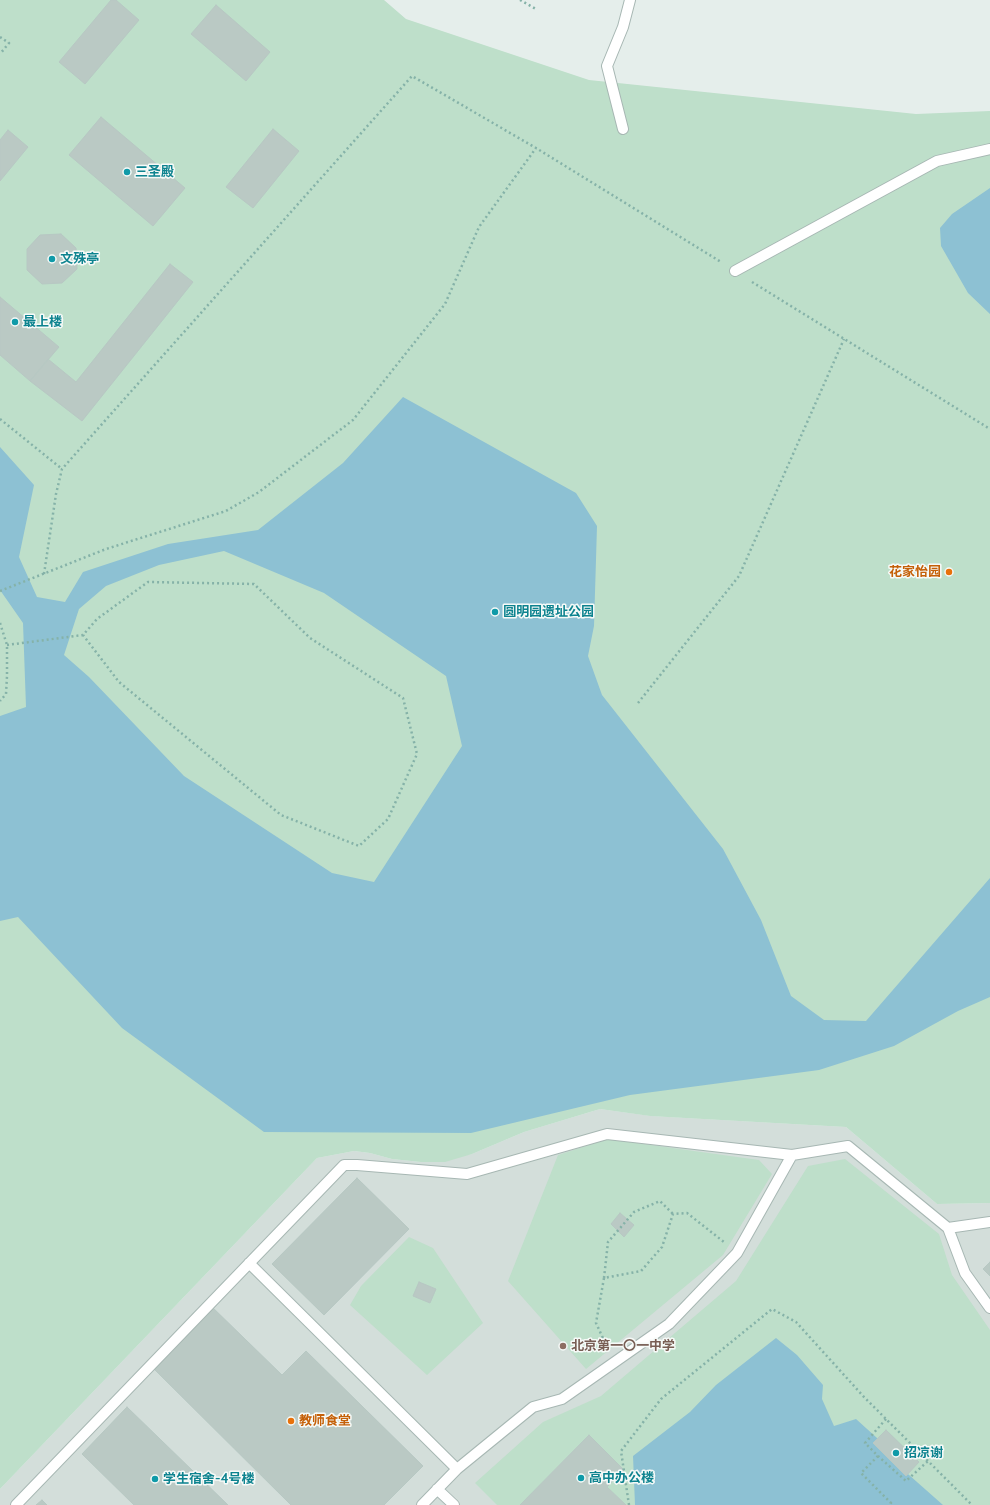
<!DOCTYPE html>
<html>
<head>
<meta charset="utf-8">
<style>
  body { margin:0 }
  canvas { display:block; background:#e5eeeb }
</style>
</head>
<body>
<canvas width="990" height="1505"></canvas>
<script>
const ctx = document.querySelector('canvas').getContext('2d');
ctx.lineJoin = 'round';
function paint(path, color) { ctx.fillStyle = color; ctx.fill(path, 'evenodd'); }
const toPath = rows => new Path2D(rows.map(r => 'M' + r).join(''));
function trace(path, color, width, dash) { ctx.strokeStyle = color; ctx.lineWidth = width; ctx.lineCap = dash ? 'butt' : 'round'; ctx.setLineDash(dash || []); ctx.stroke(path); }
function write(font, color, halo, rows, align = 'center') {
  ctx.font = font + ' Cabin,"Noto Sans SC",sans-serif'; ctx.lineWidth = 3; ctx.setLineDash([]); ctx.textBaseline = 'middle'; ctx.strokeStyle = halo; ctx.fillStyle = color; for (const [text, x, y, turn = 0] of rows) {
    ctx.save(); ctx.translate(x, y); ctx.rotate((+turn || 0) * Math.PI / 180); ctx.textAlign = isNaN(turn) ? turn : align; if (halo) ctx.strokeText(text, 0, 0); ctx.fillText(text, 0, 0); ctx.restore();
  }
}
paint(toPath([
  [600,1109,651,1116,846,1127,937,1204,990,1203,990,1505,0,1505,0,1489,317,1158,354,1151,370,1153,392,1159,421,1162,472,1154,524,1132]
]), '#d3deda');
paint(toPath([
  [0,0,384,0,406,19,589,80,916,114,990,111,990,1203,937,1204,846,1127,650,1116,600,1109,524,1132,472,1154,445,1162,421,1162,392,1159,370,1153,354,1151,317,1158,0,1489],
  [608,1139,759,1160,772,1174,723,1255,586,1369,508,1281,558,1155],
  [845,1159,939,1234,952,1275,990,1330,990,1505,626,1505,607,1487,589,1435,520,1505,497,1505,475,1483,543,1422,601,1396,736,1281,808,1166],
  [409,1237,433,1248,483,1323,427,1375,350,1305,361,1286]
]), '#bedfca');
paint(toPath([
  [990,188,990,314,968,293,941,246,940,228,952,214],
  [403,397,576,493,597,526,594,626,588,656,602,695,723,849,761,920,791,996,824,1020,866,1021,990,878,990,997,958,1011,894,1046,819,1070,630,1095,471,1133,264,1132,122,1028,18,917,0,921,0,716,26,707,23,623,0,590,0,447,34,485,19,557,37,597,65,602,83,572,168,544,258,530,343,463],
  [224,551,324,593,446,676,462,746,374,882,332,873,184,776,89,677,64,655,79,609,106,586,159,565],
  [776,1338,797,1355,823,1385,822,1399,834,1426,856,1419,877,1438,900,1467,943,1505,635,1505,633,1456,690,1412,716,1385]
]), '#8dc1d3');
const building = toPath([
  [111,0,116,0,139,20,85,84,59,62,111,0],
  [216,5,270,52,246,81,191,34,216,5],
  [101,117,185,188,153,226,69,155,101,117],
  [273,129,299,151,253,208,226,187,273,129],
  [8,130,28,147,0,181,0,140,8,130],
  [61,234,76,248,77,269,62,283,42,284,27,270,27,249,40,235,61,234],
  [170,264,193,282,82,421,30,381,48,359,76,382,170,264],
  [0,297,59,347,30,381,0,355,0,297],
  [357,1178,409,1229,324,1315,272,1264,357,1178],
  [620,1213,634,1225,624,1237,611,1224,620,1213],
  [990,1262,990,1276,983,1269,990,1262],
  [419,1282,436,1289,430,1303,413,1296,419,1282],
  [209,1304,282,1375,306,1351,423,1466,384,1505,291,1505,150,1365,209,1304],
  [127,1407,228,1505,134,1505,82,1454,127,1407],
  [886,1430,919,1462,906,1476,873,1443,886,1430],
  [589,1435,624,1470,607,1487,626,1505,520,1505,589,1435],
  [42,1500,47,1505,36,1505,42,1500]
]);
paint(building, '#bac9c4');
trace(building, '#b7c8c3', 1);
const lane = toPath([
  [623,129,607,66,623,27,630,0],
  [735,271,937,161,990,149],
  [948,1228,990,1222],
  [249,1263,457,1469],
  [437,1489,454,1505],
  [16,1505,344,1165,357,1165,467,1174,607,1134,792,1155],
  [422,1505,457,1469,533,1407,562,1399,669,1324,737,1253,792,1155,848,1146,948,1228,965,1273,990,1308]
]);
trace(lane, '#a7b7b3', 12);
trace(toPath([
  [520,0,536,9],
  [0,37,9,43,0,54],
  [752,282,990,429],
  [0,419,62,469],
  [44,574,56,494,62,469,412,76,536,148,721,262],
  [0,591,106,549,226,511,259,492,353,420,445,304,479,227,536,148],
  [0,623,7,645,7,676,6,694,0,701],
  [7,645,83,635,97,619,148,582,254,584,310,638,403,698,417,754,388,819,359,846,281,815,119,682,83,635],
  [638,703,739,576,844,339],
  [604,1278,608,1242,634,1212,660,1201,673,1214],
  [607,1347,596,1323,604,1278,641,1271,662,1247,673,1214,687,1213,724,1242],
  [886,1419,865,1443,878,1456,906,1481,928,1461],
  [878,1456,861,1473,891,1503,889,1505],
  [629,1505,621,1451,661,1399,772,1309,796,1322,864,1397,972,1505]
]), '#85b2a8', 2.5, [2, 3]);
trace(lane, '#fff', 10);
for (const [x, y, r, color] of [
  [127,172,4,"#0f9aa8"],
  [52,259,4,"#0f9aa8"],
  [15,322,4,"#0f9aa8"],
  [949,572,4,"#e8710a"],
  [495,612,4,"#0f9aa8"],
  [563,1346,4,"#8d6e63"],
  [291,1421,4,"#e8710a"],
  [896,1453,4,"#0f9aa8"],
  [581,1478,4,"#0f9aa8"],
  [155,1479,4,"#0f9aa8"]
]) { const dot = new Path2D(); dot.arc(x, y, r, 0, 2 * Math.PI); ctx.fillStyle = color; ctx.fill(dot); trace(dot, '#f6faf8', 1.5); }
write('bold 13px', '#0d838f', '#f6faf8', [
  ["三圣殿",135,172],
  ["文殊亭",60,259],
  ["最上楼",23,322],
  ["圆明园遗址公园",503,612],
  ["招凉谢",904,1453],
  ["高中办公楼",589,1478],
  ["学生宿舍-4号楼",163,1479]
], 'left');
write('bold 13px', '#c56008', '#f6faf8', [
  ["花家怡园",941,572],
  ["教师食堂",299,1421,"left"]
], 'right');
write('bold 13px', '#785e54', '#f6faf8', [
  ["北京第一〇一中学",571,1346]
], 'left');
</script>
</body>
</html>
